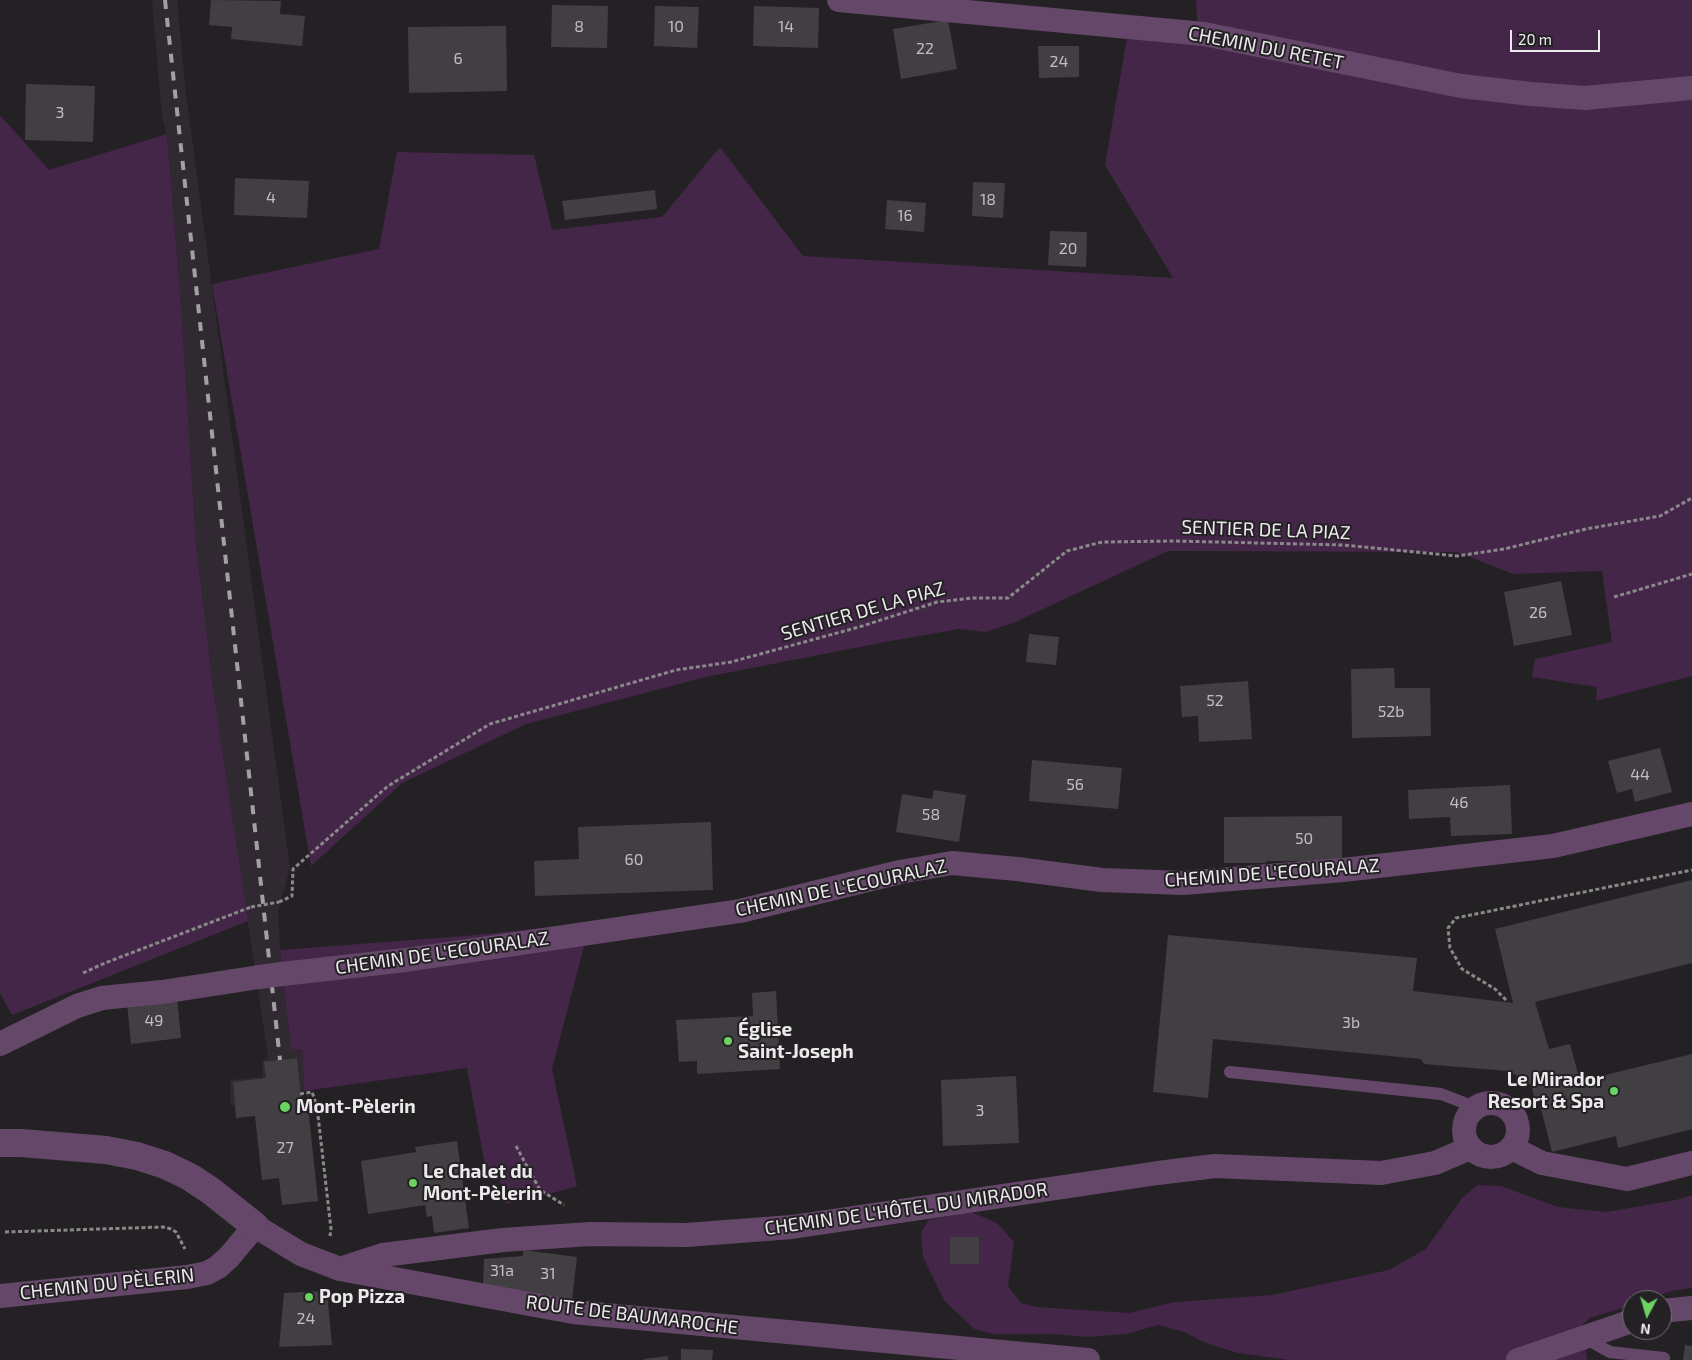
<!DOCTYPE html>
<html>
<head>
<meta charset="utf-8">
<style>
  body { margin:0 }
  #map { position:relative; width:1692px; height:1360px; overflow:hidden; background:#242124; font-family:"Exo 2",sans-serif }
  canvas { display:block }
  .north { position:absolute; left:1622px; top:1290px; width:50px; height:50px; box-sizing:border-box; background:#242124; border:1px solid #747174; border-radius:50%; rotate:186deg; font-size:14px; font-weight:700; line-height:20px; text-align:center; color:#ebe9eb }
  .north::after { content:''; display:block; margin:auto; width:18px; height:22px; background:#6ad363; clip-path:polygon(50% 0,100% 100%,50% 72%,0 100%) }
  .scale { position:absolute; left:1510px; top:30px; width:90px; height:22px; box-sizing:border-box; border:2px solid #ebe9eb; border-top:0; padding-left:6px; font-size:15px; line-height:18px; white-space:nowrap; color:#ebe9eb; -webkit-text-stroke:4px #242124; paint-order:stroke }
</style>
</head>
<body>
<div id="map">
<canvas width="1692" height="1360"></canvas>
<div class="north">N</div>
<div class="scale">20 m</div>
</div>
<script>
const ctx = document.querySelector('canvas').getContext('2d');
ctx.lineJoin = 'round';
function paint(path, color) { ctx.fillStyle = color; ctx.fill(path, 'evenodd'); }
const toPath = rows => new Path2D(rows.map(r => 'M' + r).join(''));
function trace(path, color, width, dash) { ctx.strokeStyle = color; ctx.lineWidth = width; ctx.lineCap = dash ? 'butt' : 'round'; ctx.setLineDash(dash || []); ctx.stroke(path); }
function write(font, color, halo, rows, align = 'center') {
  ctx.font = font + ' "Exo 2",sans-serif'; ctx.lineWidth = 4; ctx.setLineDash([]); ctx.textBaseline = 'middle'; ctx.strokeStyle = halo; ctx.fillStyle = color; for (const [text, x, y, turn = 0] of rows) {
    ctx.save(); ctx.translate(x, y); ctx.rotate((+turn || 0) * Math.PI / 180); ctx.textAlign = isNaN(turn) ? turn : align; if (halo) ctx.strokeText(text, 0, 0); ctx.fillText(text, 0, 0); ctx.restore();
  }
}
paint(toPath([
  [152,0,177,0,186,94,290,868,278,912,280,950,291,1050,302,1049,304,1091,231,1106,230,1080,263,1077,262,1061,268,1057,214,695,196,544,181,305,167,134,162,117]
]), '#302931');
paint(toPath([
  [1196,0,1692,0,1692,676,1596,701,1597,687,1532,677,1535,659,1612,642,1602,571,1513,574,1457,552,1168,551,1013,623,985,632,959,629,885,642,706,677,526,724,402,783,311,866,212,284,379,249,397,152,534,155,552,230,662,217,720,147,803,256,1173,278,1105,165,1128,32,1197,21],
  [0,115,49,170,167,134,181,305,196,544,214,695,248,921,12,1015,0,993],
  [590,923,552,1069,577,1186,560,1191,506,1204,498,1174,487,1176,467,1068,304,1091,302,1049,291,1050,280,950,465,936],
  [1478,1185,1501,1186,1558,1207,1606,1212,1676,1200,1692,1195,1692,1288,1672,1291,1646,1300,1632,1300,1632,1305,1590,1318,1582,1325,1587,1360,1290,1360,1238,1353,1206,1343,1184,1332,1158,1325,1127,1334,1088,1337,1051,1334,994,1334,974,1329,944,1300,923,1257,921,1232,929,1220,969,1211,997,1223,1014,1242,1008,1286,1021,1303,1036,1307,1129,1313,1175,1302,1272,1295,1389,1270,1426,1249,1463,1197]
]), '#442648');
paint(toPath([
  [211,0,281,1,280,14,305,16,302,46,231,39,232,27,209,25],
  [552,5,608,6,607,48,551,47],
  [655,6,699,7,697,48,654,46],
  [754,6,819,8,818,48,753,46],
  [948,20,957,69,901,79,893,29],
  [506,26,507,91,409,93,408,27],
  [1038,46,1079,46,1079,77,1039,78],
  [26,84,95,86,93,142,25,140],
  [235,178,309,181,307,218,234,215],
  [973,182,1005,183,1003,218,972,216],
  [655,190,657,209,565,220,562,201],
  [887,200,926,203,924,232,885,229],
  [1050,231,1087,232,1086,267,1048,265],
  [1561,581,1572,635,1514,646,1504,592],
  [1029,634,1059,637,1056,665,1026,662],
  [1394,668,1395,688,1430,688,1431,736,1352,738,1351,669],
  [1248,681,1252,739,1199,742,1198,716,1182,717,1180,686],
  [1660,748,1672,792,1635,802,1632,789,1617,793,1608,761],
  [1032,760,1122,768,1118,809,1029,801],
  [1510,785,1512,834,1451,836,1450,817,1409,819,1408,790],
  [934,790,966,795,959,842,896,832,902,794,932,799],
  [1342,816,1342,861,1266,861,1266,863,1224,863,1224,817],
  [711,822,713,890,535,896,534,861,579,859,578,827],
  [1692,880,1692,963,1535,1002,1549,1049,1570,1044,1580,1081,1692,1054,1692,1129,1618,1148,1616,1136,1552,1152,1539,1101,1535,1099,1531,1085,1516,1075,1507,1071,1424,1064,1421,1059,1213,1039,1208,1098,1153,1092,1168,935,1417,958,1413,991,1513,1003,1495,929],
  [776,991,780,1069,697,1074,697,1061,679,1062,676,1020,753,1016,752,993],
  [177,998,181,1038,131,1044,127,1003],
  [297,1058,302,1108,308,1107,318,1201,282,1205,279,1178,262,1180,255,1116,236,1118,233,1082,266,1078,264,1062],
  [1016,1076,1019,1143,943,1146,941,1080],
  [457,1141,469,1228,434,1233,432,1216,427,1217,425,1205,368,1214,361,1161,416,1152,415,1147],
  [950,1237,979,1237,979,1264,950,1264],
  [523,1250,577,1257,572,1300,483,1284,484,1259,523,1256],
  [327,1291,332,1345,279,1347,284,1293],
  [1685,1345,1692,1346,1692,1360,1683,1360],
  [681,1349,713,1350,712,1360,681,1360],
  [668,1356,668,1360,644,1360,644,1359]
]), '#423f42');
trace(toPath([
  [1614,597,1692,574],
  [279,902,292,896,293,869,388,786,490,724,676,670,731,662,859,627,937,602,972,598,1008,598,1067,551,1102,542,1174,541,1343,545,1457,556,1504,549,1586,529,1660,516,1692,498],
  [83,973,105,963,251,907],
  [1506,1000,1495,989,1462,969,1450,948,1448,928,1456,918,1692,870],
  [300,1094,312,1092,317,1106],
  [301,1102,317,1107,331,1229,330,1236],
  [516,1146,540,1190,564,1205],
  [5,1232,163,1227,171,1229,176,1232,185,1249]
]), '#8a888a', 3, [4, 2.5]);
trace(toPath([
  [1230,1072,1441,1094,1475,1107],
  [1583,1337,1610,1352,1664,1358]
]), '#654869', 12);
trace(toPath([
  [839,0,1204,34,1461,86,1531,94,1585,98,1692,88],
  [282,974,406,960,740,911,900,872,952,863,1017,869,1102,880,1183,883,1343,870,1553,846,1692,814],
  [0,1044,77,1006,102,998,162,992,259,977],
  '1464 1130a27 27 0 1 1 54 0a27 27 0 1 1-54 0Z',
  [1512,1148,1542,1163,1627,1179,1692,1163],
  [340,1269,383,1255,503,1240,590,1234,686,1235,792,1227,1158,1173,1215,1166,1381,1173,1435,1163,1470,1148],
  [0,1296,187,1277,207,1273,218,1267,229,1257,255,1226,301,1254,340,1269,573,1312,1088,1360],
  [1662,1311,1692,1308],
  [1518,1360,1632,1321]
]), '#654869', 24);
trace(toPath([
  [0,1143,21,1143,106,1150,137,1156,165,1165,190,1177,211,1191,255,1226]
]), '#654869', 28);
trace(toPath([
  [165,0,280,1060]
]), '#a3a0a3', 4, [9, 9]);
trace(toPath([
  [251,907,279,902]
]), '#8a888a', 3, [4, 2.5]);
trace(toPath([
  [259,977,282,974]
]), '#654869', 24);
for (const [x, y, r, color] of [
  [728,1041,5,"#6ad363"],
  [1614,1091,5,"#6ad363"],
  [285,1107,6,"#6ad363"],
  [413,1183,5,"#6ad363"],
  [309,1297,5,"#6ad363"]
]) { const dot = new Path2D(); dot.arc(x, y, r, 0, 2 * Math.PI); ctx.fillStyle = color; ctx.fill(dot); trace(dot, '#242124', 2); }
write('16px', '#c1bec1', null, [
  ["8",579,27],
  ["10",676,27],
  ["14",786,27],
  ["22",925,49],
  ["6",458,59],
  ["24",1059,62],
  ["3",60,113],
  ["4",271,198],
  ["18",988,200],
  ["16",905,216],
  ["20",1068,249],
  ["26",1538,613],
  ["52",1215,701],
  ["52b",1391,712],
  ["44",1640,775],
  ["56",1075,785],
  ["46",1459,803],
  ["58",931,815],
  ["50",1304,839],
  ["60",634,860],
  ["49",154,1021],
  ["3b",1351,1023],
  ["3",980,1111],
  ["27",285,1148],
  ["31a",502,1271],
  ["31",548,1274],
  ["24",306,1319]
]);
write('19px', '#ebe9eb', '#242124', [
  ["CHEMIN DU RETET",1266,48,11],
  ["SENTIER DE LA PIAZ",1266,530,2],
  ["SENTIER DE LA PIAZ",863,611,-16],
  ["CHEMIN DE L'ECOURALAZ",1272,873,-4],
  ["CHEMIN DE L'ECOURALAZ",841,888,-12],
  ["CHEMIN DE L'ECOURALAZ",442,953,-8],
  ["CHEMIN DE L'HÔTEL DU MIRADOR",906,1209,-8],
  ["CHEMIN DU PÈLERIN",107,1284,-6],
  ["ROUTE DE BAUMAROCHE",632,1315,7]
]);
write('bold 19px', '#ebe9eb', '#242124', [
  ["Église",738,1030],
  ["Saint-Joseph",738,1052],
  ["Le Mirador",1604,1080,"right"],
  ["Resort & Spa",1604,1102,"right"],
  ["Mont-Pèlerin",296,1107],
  ["Le Chalet du",423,1172],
  ["Mont-Pèlerin",423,1194],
  ["Pop Pizza",319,1297]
], 'left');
</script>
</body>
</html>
